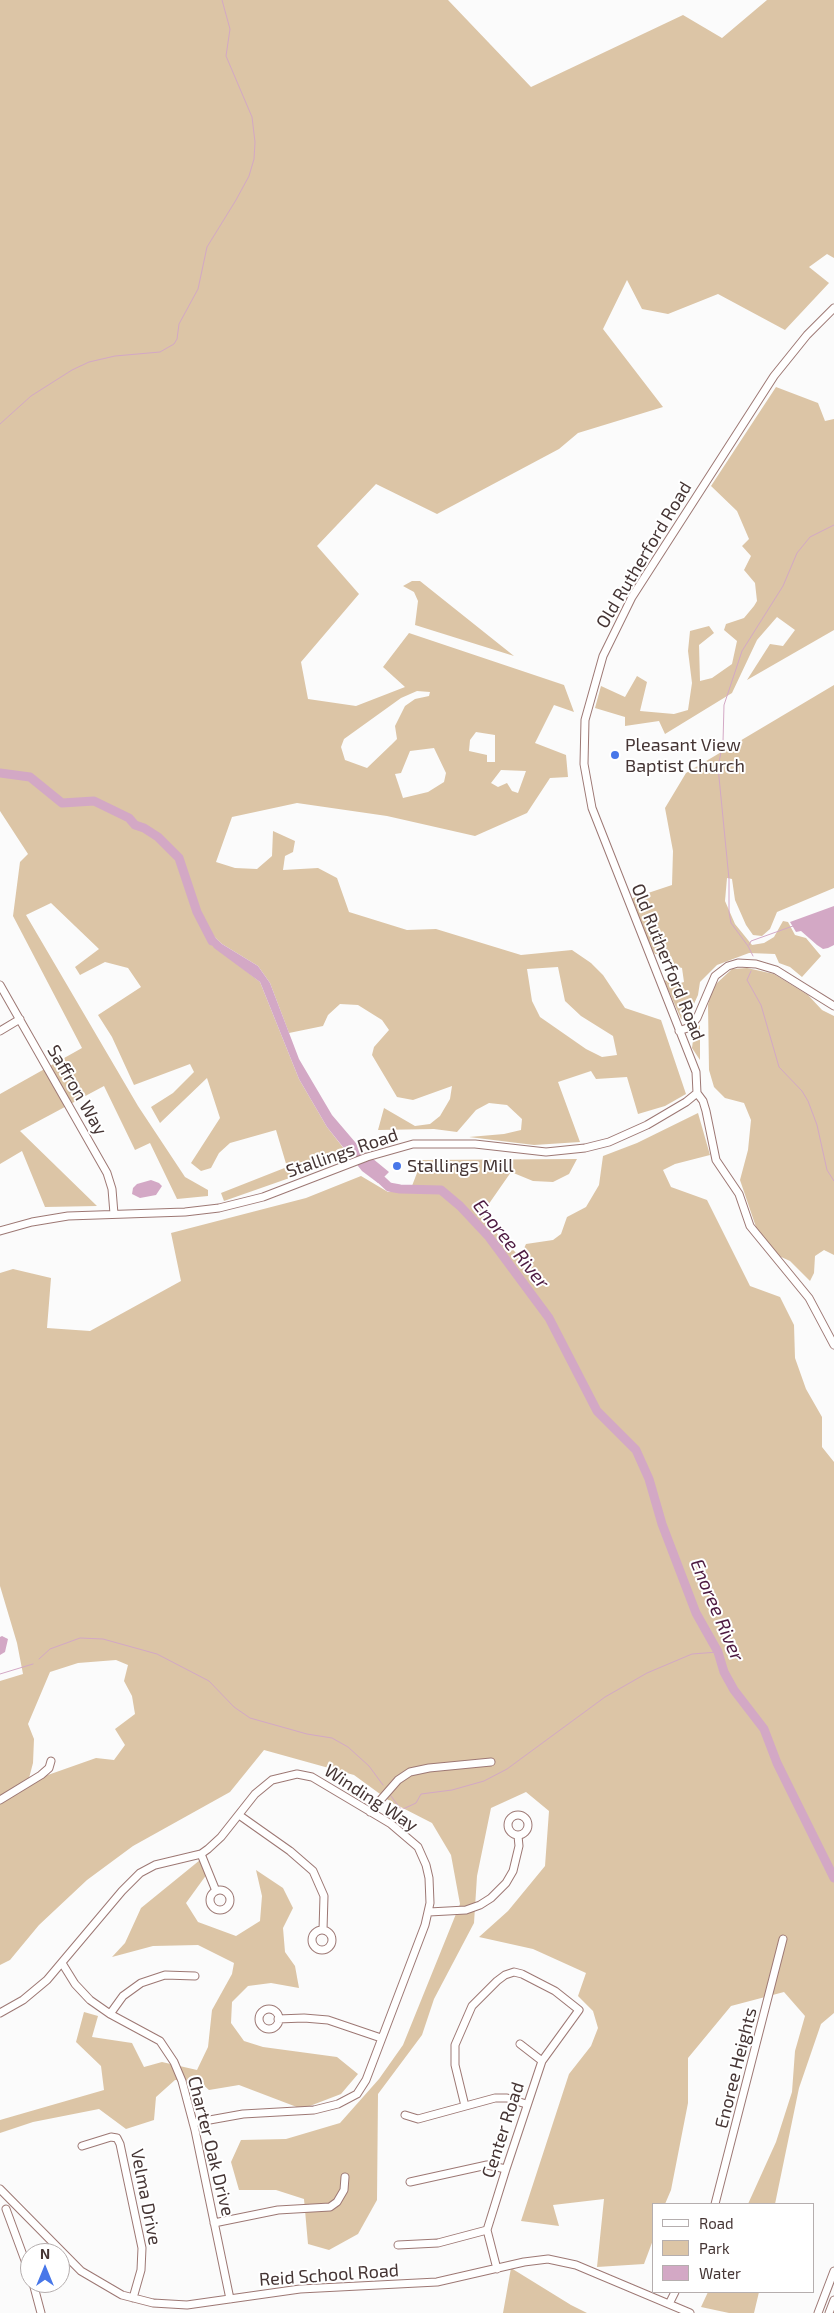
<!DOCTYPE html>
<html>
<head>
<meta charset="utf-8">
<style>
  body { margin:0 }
  #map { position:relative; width:834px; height:2313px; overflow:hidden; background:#fbfbfb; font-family:"Exo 2",sans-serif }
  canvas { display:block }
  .legend { position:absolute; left:652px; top:2203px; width:162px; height:90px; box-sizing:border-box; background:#fff; border:1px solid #b5aeae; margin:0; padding:6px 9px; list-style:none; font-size:15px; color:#453534 }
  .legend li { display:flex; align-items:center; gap:10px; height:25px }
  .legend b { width:25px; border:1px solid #b5aeae }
  .north { position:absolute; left:20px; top:2243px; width:50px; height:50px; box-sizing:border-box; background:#fff; border:1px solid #b5aeae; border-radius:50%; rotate:0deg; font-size:14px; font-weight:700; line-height:20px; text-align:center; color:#453534 }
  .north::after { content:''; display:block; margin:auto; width:18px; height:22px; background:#4877e9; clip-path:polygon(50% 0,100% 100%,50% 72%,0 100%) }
</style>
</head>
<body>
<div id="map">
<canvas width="834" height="2313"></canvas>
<ul class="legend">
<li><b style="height:6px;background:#fff"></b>Road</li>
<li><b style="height:14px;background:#dcc5a6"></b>Park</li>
<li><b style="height:14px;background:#d3a8c5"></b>Water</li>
</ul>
<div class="north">N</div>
</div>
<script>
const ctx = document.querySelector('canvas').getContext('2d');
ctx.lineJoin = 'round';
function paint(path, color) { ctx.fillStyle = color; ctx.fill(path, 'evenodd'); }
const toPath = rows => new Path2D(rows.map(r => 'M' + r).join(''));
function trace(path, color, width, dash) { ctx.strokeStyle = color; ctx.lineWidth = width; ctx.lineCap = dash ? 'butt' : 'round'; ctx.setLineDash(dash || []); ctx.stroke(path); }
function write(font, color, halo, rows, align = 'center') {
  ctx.font = font + ' "Exo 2",sans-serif'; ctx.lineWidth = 4; ctx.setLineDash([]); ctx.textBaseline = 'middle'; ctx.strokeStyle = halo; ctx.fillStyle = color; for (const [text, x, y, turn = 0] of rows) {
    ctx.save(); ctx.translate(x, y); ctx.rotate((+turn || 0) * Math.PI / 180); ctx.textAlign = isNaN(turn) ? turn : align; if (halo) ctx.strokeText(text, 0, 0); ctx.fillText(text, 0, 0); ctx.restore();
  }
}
paint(toPath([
  [0,0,448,0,531,87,683,15,722,38,767,0,834,0,834,258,827,254,809,267,829,283,785,330,718,294,668,314,642,309,627,280,603,329,663,407,578,433,559,449,437,514,376,484,317,546,359,594,301,662,308,699,356,706,405,687,383,667,409,633,564,685,574,712,554,705,535,743,566,755,568,777,550,778,527,813,475,836,387,816,297,803,232,817,216,862,235,868,257,869,272,856,273,831,295,841,293,852,285,856,283,870,318,868,337,878,349,912,407,930,436,929,521,955,572,950,591,963,603,975,625,1008,661,1020,686,1094,665,1106,638,1114,627,1077,596,1079,591,1071,558,1082,580,1142,534,1145,469,1137,504,1134,521,1130,522,1119,507,1105,489,1103,476,1110,457,1132,434,1129,378,1130,384,1108,415,1126,430,1124,440,1116,450,1099,452,1086,413,1100,397,1097,372,1055,374,1047,389,1030,382,1020,358,1005,340,1004,328,1015,323,1026,289,1033,270,983,258,966,222,944,207,930,210,942,260,982,299,1079,327,1127,345,1150,328,1159,318,1168,224,1201,221,1193,287,1167,276,1130,230,1143,219,1153,211,1168,201,1171,191,1163,220,1118,207,1078,160,1123,151,1107,173,1093,194,1072,190,1064,134,1085,112,1037,98,1015,141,987,128,968,105,962,80,975,75,967,99,949,51,903,26,915,138,1106,185,1177,208,1190,208,1196,177,1199,150,1143,135,1150,104,1086,20,1131,97,1206,45,1207,22,1151,0,1164,0,1094,82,1048,13,916,20,862,28,854,0,811],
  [417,691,430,692,429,696,415,699,405,706,395,726,397,739,391,745,367,768,345,760,341,747,344,739,401,698],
  [476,732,495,735,495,762,487,762,487,755,469,751,470,740],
  [434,748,446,773,444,782,428,792,403,798,395,774,401,773,410,751],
  [501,770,526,771,518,793,512,791,507,783,498,787,491,783],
  [558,967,565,1001,581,1016,613,1036,617,1055,602,1057,586,1049,540,1017,532,1001,527,969],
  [776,387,818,403,825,421,834,419,834,630,747,680,770,644,783,646,795,630,777,617,757,640,732,693,665,734,659,721,625,726,625,717,595,708,601,686,625,697,637,676,647,682,640,711,674,714,688,710,692,683,688,651,690,631,709,626,714,633,699,645,700,681,712,678,732,664,737,641,724,630,726,624,744,618,754,606,757,601,755,583,744,570,751,556,742,546,749,539,737,511,711,486],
  [412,581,420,581,514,656,415,625,418,601,414,592,403,586],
  [834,685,834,888,777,912,770,929,762,936,753,935,746,925,735,900,732,879,727,878,725,901,735,924,752,945,764,943,774,937,783,921,788,922,795,935,806,938,821,956,802,977,790,967,779,963,775,954,749,953,717,965,700,982,698,995,688,1017,681,1019,664,980,676,984,684,982,682,968,675,966,671,956,655,954,648,945,630,899,672,885,673,851,665,808,686,773],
  [747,968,774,974,808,995,822,1010,834,1016,834,1255,824,1250,815,1256,814,1273,810,1281,790,1261,779,1256,757,1230,740,1180,748,1150,751,1120,744,1103,725,1098,714,1087,709,1070,708,1005,711,993,717,983,732,969],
  [700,1025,700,1060,692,1048,694,1033],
  [698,1113,710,1155,675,1164,663,1170,671,1187,707,1200,750,1286,780,1297,794,1325,795,1358,806,1389,822,1417,822,1447,834,1462,834,2013,821,2024,799,2088,775,2204,748,2204,776,2142,792,2092,795,2051,805,2016,784,1992,731,2006,688,2058,688,2103,671,2190,665,2204,653,2204,653,2240,644,2264,597,2267,604,2199,553,2205,559,2226,521,2221,569,2074,591,2046,598,2028,593,2011,578,1996,586,1973,533,1949,479,1937,508,1911,545,1866,549,1811,526,1792,491,1808,477,1876,474,1923,434,1999,422,2035,378,2094,377,2200,358,2234,329,2250,308,2244,304,2199,276,2190,239,2190,231,2162,241,2140,286,2139,340,2123,379,2079,403,2045,460,1904,451,1855,432,1823,391,1802,354,1775,264,1750,230,1792,133,1846,87,1880,39,1925,10,1960,0,1965,0,1681,23,1674,17,1643,0,1586,0,1273,13,1269,51,1278,47,1328,90,1331,181,1281,171,1233,306,1198,361,1176,388,1192,410,1191,422,1160,577,1159,569,1174,553,1182,533,1181,511,1172,486,1208,484,1220,520,1257,526,1244,553,1240,561,1234,567,1217,586,1207,599,1185,603,1156,637,1143],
  [116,1660,128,1665,124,1681,132,1696,135,1714,115,1729,125,1745,114,1760,96,1758,28,1782,33,1763,34,1739,28,1724,50,1672,78,1663],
  [200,1860,207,1874,186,1903,198,1922,236,1936,260,1921,262,1896,256,1870,283,1888,293,1908,283,1928,285,1952,295,1966,299,1988,271,1983,248,1986,232,2002,231,2023,244,2041,263,2047,337,2057,358,2074,341,2094,302,2109,239,2085,209,2090,199,2081,175,2080,156,2097,154,2120,126,2129,99,2109,33,2122,0,2133,0,2120,104,2090,101,2066,76,2042,84,2012,98,2016,92,2037,132,2043,144,2067,162,2062,197,2070,208,2047,212,2010,232,1974,234,1963,198,1945,153,1946,112,1957,125,1943,141,1908],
  [511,2268,571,2305,587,2313,503,2313],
  [708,2292,759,2292,754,2313,729,2313,701,2307]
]), '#dcc5a6');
paint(toPath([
  [834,906,834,945,828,948,823,949,817,945,801,931,796,932,790,922],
  [207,930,222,944,258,966,270,983,299,1059,332,1115,361,1149,389,1172,378,1183,362,1171,327,1127,299,1079,260,982,214,948,210,942],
  [151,1180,159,1183,162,1186,156,1195,140,1198,132,1194,133,1188,137,1184],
  [2,1636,8,1639,5,1652,0,1655,0,1637]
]), '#d3a8c5');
trace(toPath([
  [0,424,31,396,72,370,89,362,115,356,160,352,174,344,177,339,179,324,198,289,207,247,236,200,249,176,254,159,255,142,252,117,226,56,230,29,222,0],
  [749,945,751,941,793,926],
  [753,956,748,946,731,923,729,912,729,879,718,767,723,742,724,705,742,651,783,586,797,553,810,537,834,525],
  [751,971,747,980,761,1005,779,1067,802,1091,808,1101,817,1125,827,1170,834,1181],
  [39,1659,50,1649,80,1638,103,1639,157,1654,209,1681,234,1707,250,1718,307,1734,332,1738,348,1747,369,1766,383,1785],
  [0,1674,33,1664],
  [391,1796,400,1808,403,1809,416,1803,421,1794,452,1790,484,1781,507,1769,605,1697,647,1673,692,1654,718,1652]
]), '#d3a8c5', 1);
trace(toPath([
  [0,773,30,777,62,803,94,801,129,818,135,825,144,828,158,837,179,858,197,912,212,941],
  [373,1172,389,1187,400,1189,441,1190,460,1206,489,1237,549,1318,597,1411,636,1450,649,1479,662,1524,696,1613,718,1652,724,1672,734,1690,764,1729,777,1763,834,1878]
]), '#d3a8c5', 9);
const minor = toPath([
  [0,985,107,1173,112,1189,114,1214],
  [0,1031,20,1019],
  [679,1031,690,1027,697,1018,715,976,728,966,738,963,756,964,776,970,834,1006],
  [697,1093,703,1101,706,1111,716,1160,739,1194,750,1226,809,1298,834,1345],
  [0,1231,32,1222,68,1216,185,1212,219,1208,263,1197,367,1157,413,1144,475,1144,546,1152,585,1148,609,1142,647,1125,686,1102,697,1093,696,1072,592,808,584,764,585,720,603,656,632,597,774,376,807,335,834,308],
  [0,1800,41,1775,49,1768,51,1761],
  [370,1812,398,1780,410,1772,429,1768,491,1762],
  [239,1815,290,1851,313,1871,324,1896,323,1930],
  '508 1825a10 10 0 1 1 20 0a10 10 0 1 1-20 0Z',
  [201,1854,216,1891],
  '210 1900a10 10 0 1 1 20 0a10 10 0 1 1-20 0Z',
  [429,1912,466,1910,480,1905,491,1898,506,1883,513,1871,519,1846,518,1836],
  '312 1940a10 10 0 1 1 20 0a10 10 0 1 1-20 0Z',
  [62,1963,75,1984,90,2000,110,2014,160,2041,174,2062,182,2081,195,2130,230,2299],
  '259 2019a10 10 0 1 1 20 0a10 10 0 1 1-20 0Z',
  [0,2013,23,2000,47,1980,122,1891,140,1873,155,1865,201,1854,208,1849,221,1837,255,1794,272,1780,297,1774,312,1777,391,1824,418,1847,426,1865,429,1878,430,1903,425,1925,366,2080,357,2094,338,2104,314,2110,243,2114,193,2123],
  [110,2014,123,1996,141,1983,165,1975,195,1976],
  [278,2019,304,2018,328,2020,381,2038],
  [520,2044,542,2061],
  [465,2106,455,2065,455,2045,472,2006,497,1981,505,1975,514,1972,522,1974,555,1991,579,2010,542,2061,506,2169,487,2230,497,2269],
  [405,2115,418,2119,495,2098,507,2098,526,2104],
  [82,2146,111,2137,117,2138,120,2144,142,2248,141,2270,133,2298],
  [410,2182,487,2165,506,2169],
  [0,2189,81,2271,122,2295,153,2303,187,2305,300,2289,437,2282,524,2262,548,2259,576,2265,690,2313],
  [715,2204,783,1939],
  [6,2209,30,2274],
  [214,2223,278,2210,330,2207,337,2202,344,2190,345,2177],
  [398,2245,438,2243,487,2230],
  [33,2283,41,2313],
  [669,2304,675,2292],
  [818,2313,834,2271],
  [829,2313,834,2300]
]);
trace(minor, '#9d7874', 9);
trace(minor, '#fff', 7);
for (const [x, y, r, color] of [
  [615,755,5,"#4877e9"],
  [397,1166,5,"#4877e9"]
]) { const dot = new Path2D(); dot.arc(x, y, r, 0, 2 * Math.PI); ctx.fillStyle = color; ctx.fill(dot); trace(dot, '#fff', 2); }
write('18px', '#453534', '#fff', [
  ["Old Rutherford Road",644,555,-59],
  ["Old Rutherford Road",668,962,68],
  ["Saffron Way",77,1090,60],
  ["Stallings Road",342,1153,-19],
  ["Winding Way",371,1798,33],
  ["Enoree Heights",736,2068,-76],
  ["Center Road",503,2130,-72],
  ["Charter Oak Drive",211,2146,76],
  ["Velma Drive",146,2197,79],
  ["Reid School Road",329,2275,-4]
]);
write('18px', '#453534', '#fff', [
  ["Pleasant View",625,745],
  ["Baptist Church",625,766],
  ["Stallings Mill",407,1166]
], 'left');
write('italic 19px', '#4d1a41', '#fff', [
  ["Enoree River",511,1244,51],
  ["Enoree River",717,1610,67]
]);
</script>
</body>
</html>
